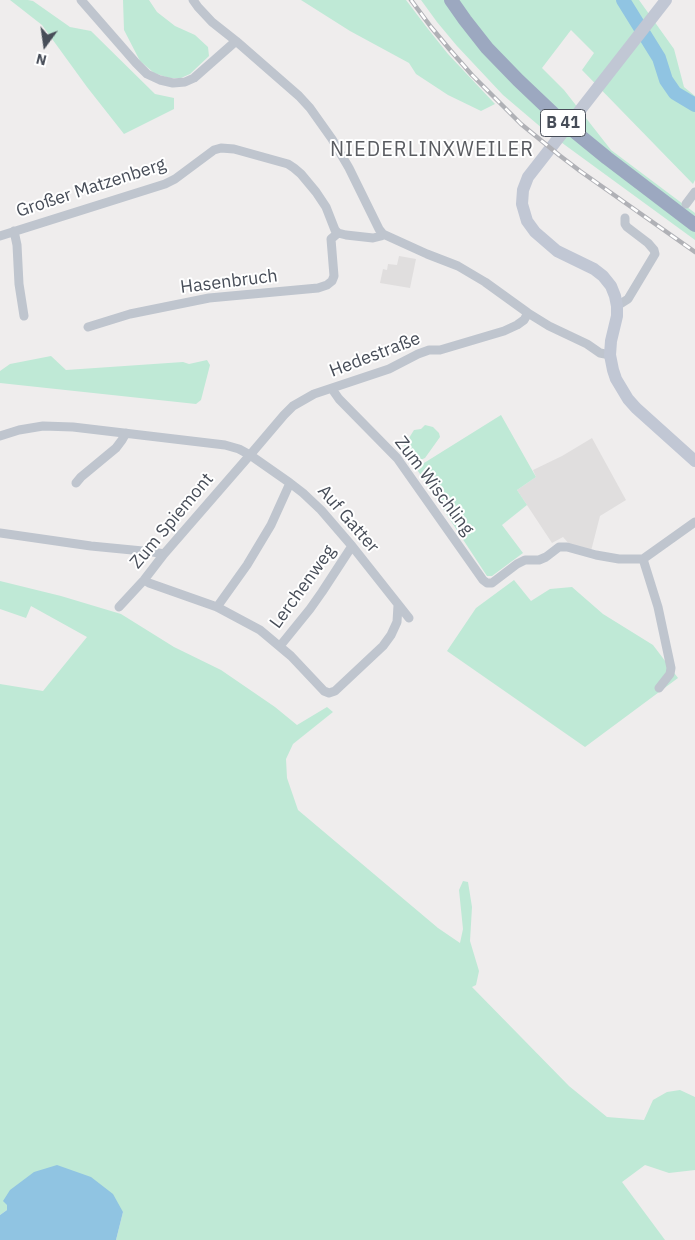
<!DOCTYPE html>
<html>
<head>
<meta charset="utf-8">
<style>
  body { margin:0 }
  #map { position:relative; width:695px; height:1240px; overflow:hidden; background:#efeded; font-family:"IBM Plex Sans",sans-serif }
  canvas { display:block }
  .north { position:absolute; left:20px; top:20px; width:50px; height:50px; -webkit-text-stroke:4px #fff; paint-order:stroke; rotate:194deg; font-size:14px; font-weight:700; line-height:20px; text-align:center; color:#474d58 }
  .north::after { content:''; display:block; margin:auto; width:18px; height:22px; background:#474d58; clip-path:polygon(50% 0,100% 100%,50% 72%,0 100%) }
</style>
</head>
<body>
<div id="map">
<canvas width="695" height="1240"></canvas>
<div class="north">N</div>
</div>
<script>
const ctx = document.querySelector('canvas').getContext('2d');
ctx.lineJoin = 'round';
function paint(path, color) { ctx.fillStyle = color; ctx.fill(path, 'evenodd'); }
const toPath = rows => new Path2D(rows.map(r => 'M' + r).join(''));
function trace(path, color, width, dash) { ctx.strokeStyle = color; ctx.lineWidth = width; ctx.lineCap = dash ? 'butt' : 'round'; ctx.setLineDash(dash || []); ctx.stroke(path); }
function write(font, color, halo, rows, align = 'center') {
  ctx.font = font + ' "IBM Plex Sans",sans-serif'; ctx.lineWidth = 4; ctx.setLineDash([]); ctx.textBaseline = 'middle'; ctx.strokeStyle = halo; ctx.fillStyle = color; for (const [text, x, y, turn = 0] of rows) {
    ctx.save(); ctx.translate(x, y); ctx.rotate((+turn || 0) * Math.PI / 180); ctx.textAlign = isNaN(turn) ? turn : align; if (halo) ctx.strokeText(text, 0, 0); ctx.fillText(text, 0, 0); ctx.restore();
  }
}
paint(toPath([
  [399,256,416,259,410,288,380,283,383,269,387,270,388,264,397,265],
  [592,438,626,500,600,516,591,551,571,546,563,537,552,543,517,490,536,477,533,470,562,456]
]), '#e0dede');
paint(toPath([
  [10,0,28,0,33,1,70,27,91,31,155,94,174,98,174,109,124,134,87,87,42,25],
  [123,0,149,0,157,12,175,26,195,35,208,47,209,56,190,74,181,78,169,78,154,73,140,61,124,30],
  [301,0,406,0,428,29,448,54,495,104,481,111,448,95,416,74,409,63,350,31],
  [421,0,639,0,674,49,684,87,695,96,695,180,693,184,582,70,594,53,571,30,542,68,564,90,611,150,695,213,695,240,543,129,503,95,457,46,437,22],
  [51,356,66,370,183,362,189,364,207,360,210,365,201,400,196,404,0,383,0,371,10,364],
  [501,415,536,477,517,490,527,505,502,525,523,553,492,576,487,576,416,468],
  [425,425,433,427,439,433,440,437,425,458,418,461,406,452,404,446,414,430,421,429],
  [514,580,531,601,550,589,572,587,603,614,653,645,678,678,585,747,447,651,476,608],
  [0,581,61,596,121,614,174,647,221,670,275,707,297,725,327,707,333,712,293,744,286,759,287,778,298,810,438,928,460,943,463,929,459,890,463,881,468,882,472,907,470,941,479,971,476,985,472,987,569,1086,607,1117,644,1120,653,1100,667,1092,680,1090,695,1097,695,1170,669,1173,645,1165,622,1182,665,1240,116,1240,123,1212,7,1205,7,1210,0,1215,0,684,43,691,87,637,31,606,26,618,0,609]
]), '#bfe9d6');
paint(toPath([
  [57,1165,91,1177,113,1194,123,1212,116,1240,0,1240,0,1215,7,1210,7,1205,3,1201,10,1190,34,1172]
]), '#90c4e2');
trace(toPath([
  [623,0,659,58,666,80,675,93,695,105]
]), '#90c4e2', 14);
trace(toPath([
  [81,0,136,63,147,74,160,80,173,83,185,82,194,78,236,41],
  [193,0,198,7,212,22,236,41,299,96,310,108,332,139,349,168,379,229,383,234,427,254,458,266,485,282,528,313,549,326,587,344,600,353,610,355],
  [686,204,695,192],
  [14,231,17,245,19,284,24,316],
  [0,236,165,184,175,179,214,150,221,148,234,149,288,164,294,168,301,174,316,192,326,207,335,230,338,233,346,235,373,238,381,236,383,234],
  [617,306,628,299,655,254,654,250,648,243,627,227,625,224,625,218],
  [88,327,130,314,209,298,318,288,327,285,332,281,334,276,331,239,338,233],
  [332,389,339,399,397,458,483,580,487,583,492,583,517,564,525,560,539,560,546,557,559,547,567,547,596,555,619,559,643,559,695,522],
  [0,436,19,430,43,426,73,427,225,445,239,449,250,455,290,483,303,493,321,510,352,546,409,618],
  [76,483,81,477,116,448,122,440,126,433],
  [0,533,91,546,153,552,164,554],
  [643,559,658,607,671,668,670,674,659,688],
  [144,580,149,583,217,607,260,630,291,656,324,691,329,693,335,691,383,646,391,635,397,622,398,605],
  [119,607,144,580,164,554,250,455,284,415,293,406,314,394,389,369,418,354,429,350,440,350,504,331,517,325,524,320,528,313],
  [217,607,247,565,271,525,290,483],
  [280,646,310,609,322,592,352,546]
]), '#bfc5ce', 9);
trace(toPath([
  [666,0,528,177,523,190,522,204,527,221,535,232,557,251,594,269,603,276,611,286,615,296,617,306,617,316,611,341,610,355,613,370,616,379,628,399,636,408,695,461]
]), '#c1c7d4', 12);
trace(toPath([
  [451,0,465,20,487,48,518,80,558,118,607,158,695,225]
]), '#9ca8c0', 14);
const rail = toPath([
  [411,0,431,27,451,51,472,75,521,124,559,155,580,171,695,252]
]);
trace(rail, '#b0b1b6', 4.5);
trace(rail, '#fff', 2.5, [8]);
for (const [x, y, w] of [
  [563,123,45]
]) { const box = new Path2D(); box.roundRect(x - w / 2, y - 13.5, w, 27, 4); ctx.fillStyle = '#fff'; ctx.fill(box); trace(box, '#474d58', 1); }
write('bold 16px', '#474d58', null, [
  ["B 41",563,123]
]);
write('18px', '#474d58', '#fff', [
  ["Großer Matzenberg",91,188,-18],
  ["Hasenbruch",229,282,-7],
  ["Hedestraße",375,355,-21],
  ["Zum Wischling",434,486,53],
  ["Auf Gatter",348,519,49],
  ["Zum Spiemont",172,521,-50],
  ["Lerchenweg",303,587,-54]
]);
ctx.letterSpacing = '1px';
write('20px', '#5a5c61', '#fff', [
  ["NIEDERLINXWEILER",432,150]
]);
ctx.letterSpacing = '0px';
</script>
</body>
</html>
